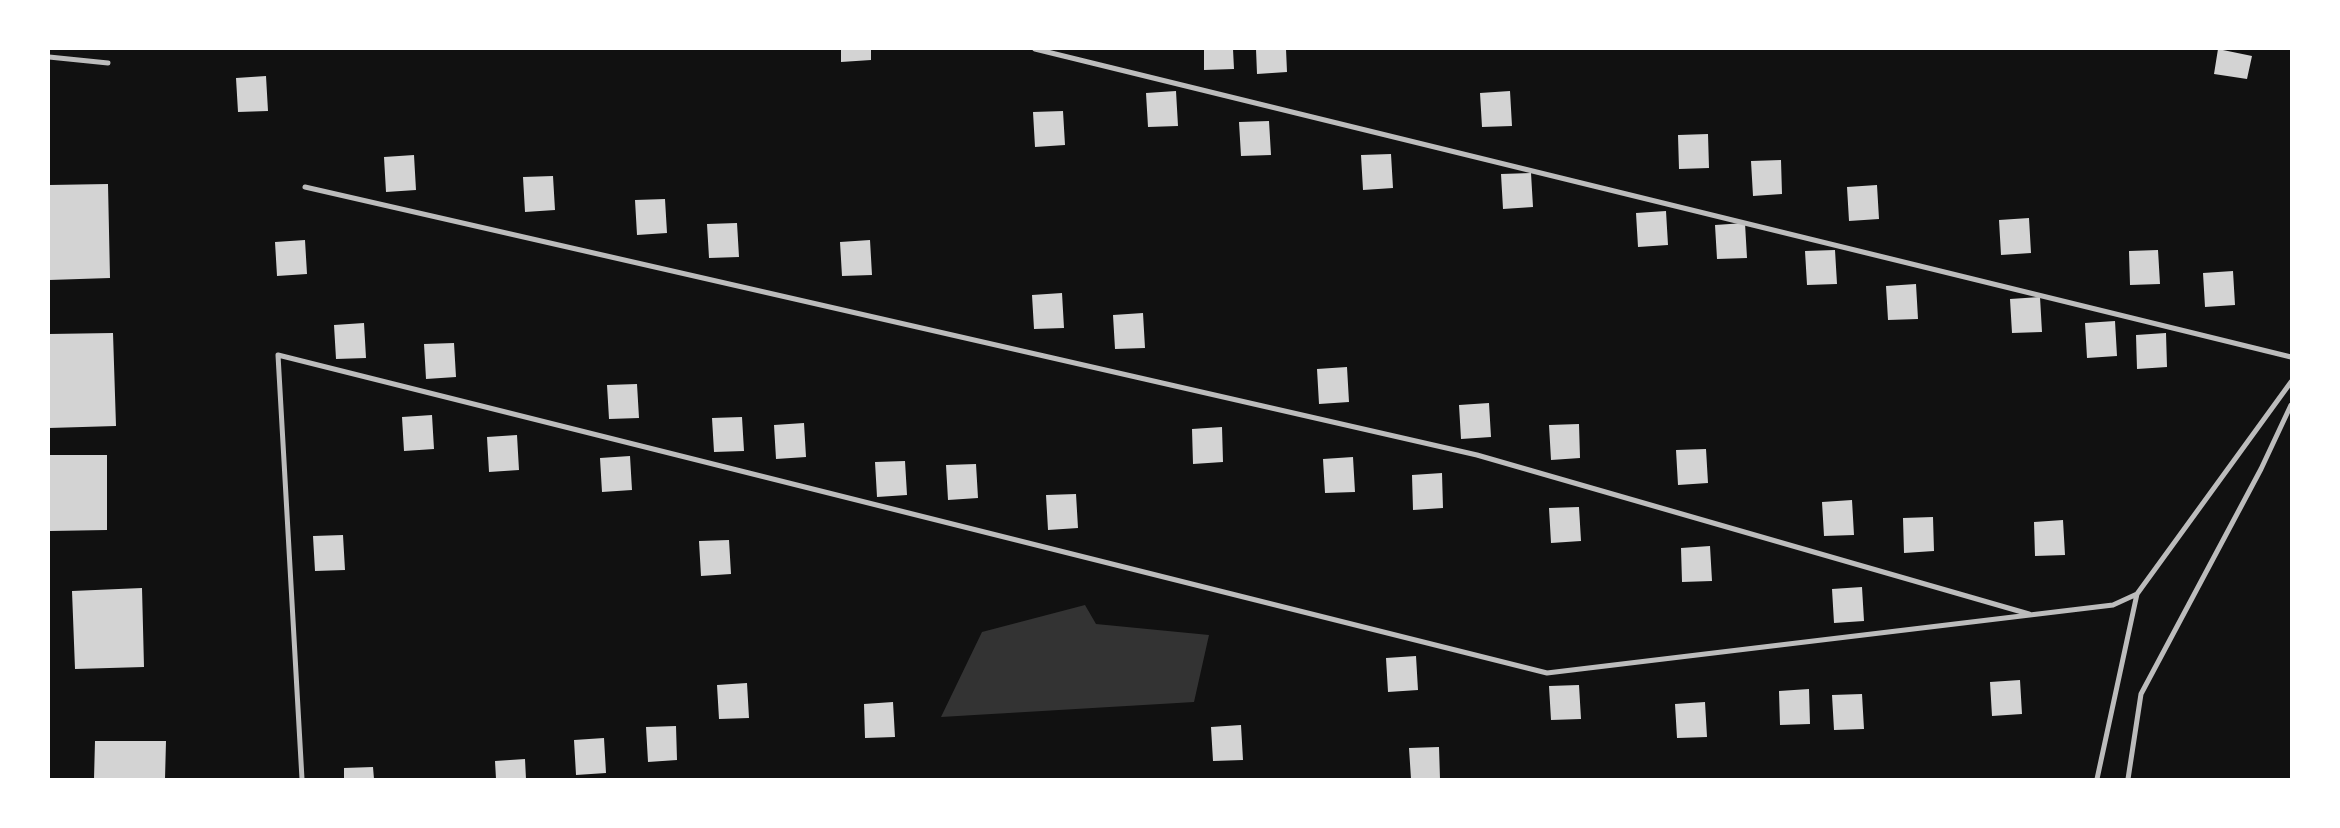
<!DOCTYPE html>
<html>
<head>
<meta charset="utf-8">
<style>
  body { margin:0 }
  #map { position:relative; width:2340px; height:828px; overflow:hidden; background:#111; font-family:"Alegreya Sans",sans-serif }
  canvas { display:block }
  .frame { position:absolute; inset:0; border:50px solid #fff; pointer-events:none }
</style>
</head>
<body>
<div id="map">
<canvas width="2340" height="828"></canvas>
<div class="frame"></div>
</div>
<script>
const ctx = document.querySelector('canvas').getContext('2d');
ctx.lineJoin = 'round';
function paint(path, color) { ctx.fillStyle = color; ctx.fill(path, 'evenodd'); }
const toPath = rows => new Path2D(rows.map(r => 'M' + r).join(''));
function trace(path, color, width, dash) { ctx.strokeStyle = color; ctx.lineWidth = width; ctx.lineCap = dash ? 'butt' : 'round'; ctx.setLineDash(dash || []); ctx.stroke(path); }
paint(toPath([
  [1085,605,1096,624,1209,635,1194,702,941,717,982,632]
]), '#333');
paint(toPath([
  [841,49,871,49,871,60,841,62],
  [1204,49,1233,49,1234,69,1204,70],
  [1256,49,1286,49,1287,72,1257,74],
  [2218,49,2252,56,2247,79,2214,74],
  [266,76,268,111,238,112,236,78],
  [1176,91,1178,126,1148,127,1146,93],
  [1510,91,1512,126,1482,127,1480,93],
  [1063,111,1065,145,1035,147,1033,112],
  [1269,121,1271,155,1241,156,1239,122],
  [1708,134,1709,168,1679,169,1678,135],
  [1391,154,1393,188,1363,190,1361,155],
  [414,155,416,190,386,192,384,157],
  [1781,160,1782,194,1753,196,1751,161],
  [1531,173,1533,207,1503,209,1501,174],
  [553,176,555,210,525,212,523,177],
  [108,184,110,278,49,280,49,185],
  [1877,185,1879,219,1849,221,1847,187],
  [665,199,667,233,637,235,635,200],
  [1666,211,1668,245,1638,247,1636,213],
  [2029,218,2031,253,2001,255,1999,220],
  [737,223,739,257,709,258,707,224],
  [1745,223,1747,258,1717,259,1715,225],
  [305,240,307,274,277,276,275,242],
  [870,240,872,275,842,276,840,242],
  [1835,250,1837,284,1807,285,1805,251],
  [2158,250,2160,284,2130,285,2129,251],
  [2233,271,2235,305,2205,307,2203,273],
  [1916,284,1918,319,1888,320,1886,286],
  [1062,293,1064,328,1034,329,1032,295],
  [2040,297,2042,332,2012,333,2010,299],
  [1143,313,1145,348,1115,349,1113,315],
  [2115,321,2117,356,2087,358,2085,323],
  [364,323,366,358,336,359,334,325],
  [113,333,116,426,49,428,49,334],
  [2166,333,2167,367,2137,369,2136,335],
  [454,343,456,377,426,379,424,344],
  [1347,367,1349,402,1319,404,1317,369],
  [637,384,639,418,609,419,607,385],
  [1489,403,1491,437,1461,439,1459,405],
  [432,415,434,449,404,451,402,417],
  [742,417,744,451,714,452,712,418],
  [804,423,806,457,776,459,774,425],
  [1579,424,1580,458,1551,460,1549,425],
  [1222,427,1223,462,1193,464,1192,429],
  [517,435,519,470,489,472,487,437],
  [1706,449,1708,483,1678,485,1676,450],
  [50,455,107,455,107,530,50,531],
  [630,456,632,490,602,492,600,458],
  [1353,457,1355,492,1325,493,1323,459],
  [905,461,907,495,877,497,875,462],
  [976,464,978,498,948,500,946,465],
  [1442,473,1443,508,1413,510,1412,475],
  [1076,494,1078,528,1048,530,1046,495],
  [1852,500,1854,535,1824,536,1822,502],
  [1579,507,1581,541,1551,543,1549,508],
  [1933,517,1934,551,1904,553,1903,518],
  [2063,520,2065,555,2035,556,2034,522],
  [343,535,345,570,315,571,313,536],
  [729,540,731,574,701,576,699,541],
  [1710,546,1712,581,1682,582,1681,548],
  [1862,587,1864,621,1834,623,1832,589],
  [142,588,144,667,75,669,72,591],
  [1416,656,1418,690,1388,692,1386,658],
  [2020,680,2022,714,1992,716,1990,682],
  [747,683,749,718,719,719,717,685],
  [1579,685,1581,719,1551,720,1549,686],
  [1809,689,1810,724,1780,725,1779,691],
  [1862,694,1864,729,1834,730,1832,695],
  [893,702,895,737,865,738,864,704],
  [1705,702,1707,737,1677,738,1675,704],
  [1241,725,1243,760,1213,761,1211,727],
  [676,726,677,760,648,762,646,727],
  [604,738,606,773,576,775,574,740],
  [95,741,166,741,165,779,94,779],
  [1439,747,1440,779,1411,779,1409,748],
  [525,759,526,779,496,779,495,761],
  [373,767,374,779,344,779,344,768]
]), '#d3d3d3');
trace(toPath([
  [1035,49,2291,357],
  [49,57,108,63],
  [305,187,1477,455,2029,614],
  [302,779,278,355,1547,673,2113,605,2137,594],
  [2097,779,2137,594,2291,382],
  [2128,779,2141,694,2261,469,2291,405]
]), '#bcbcbc', 5);
</script>
</body>
</html>
